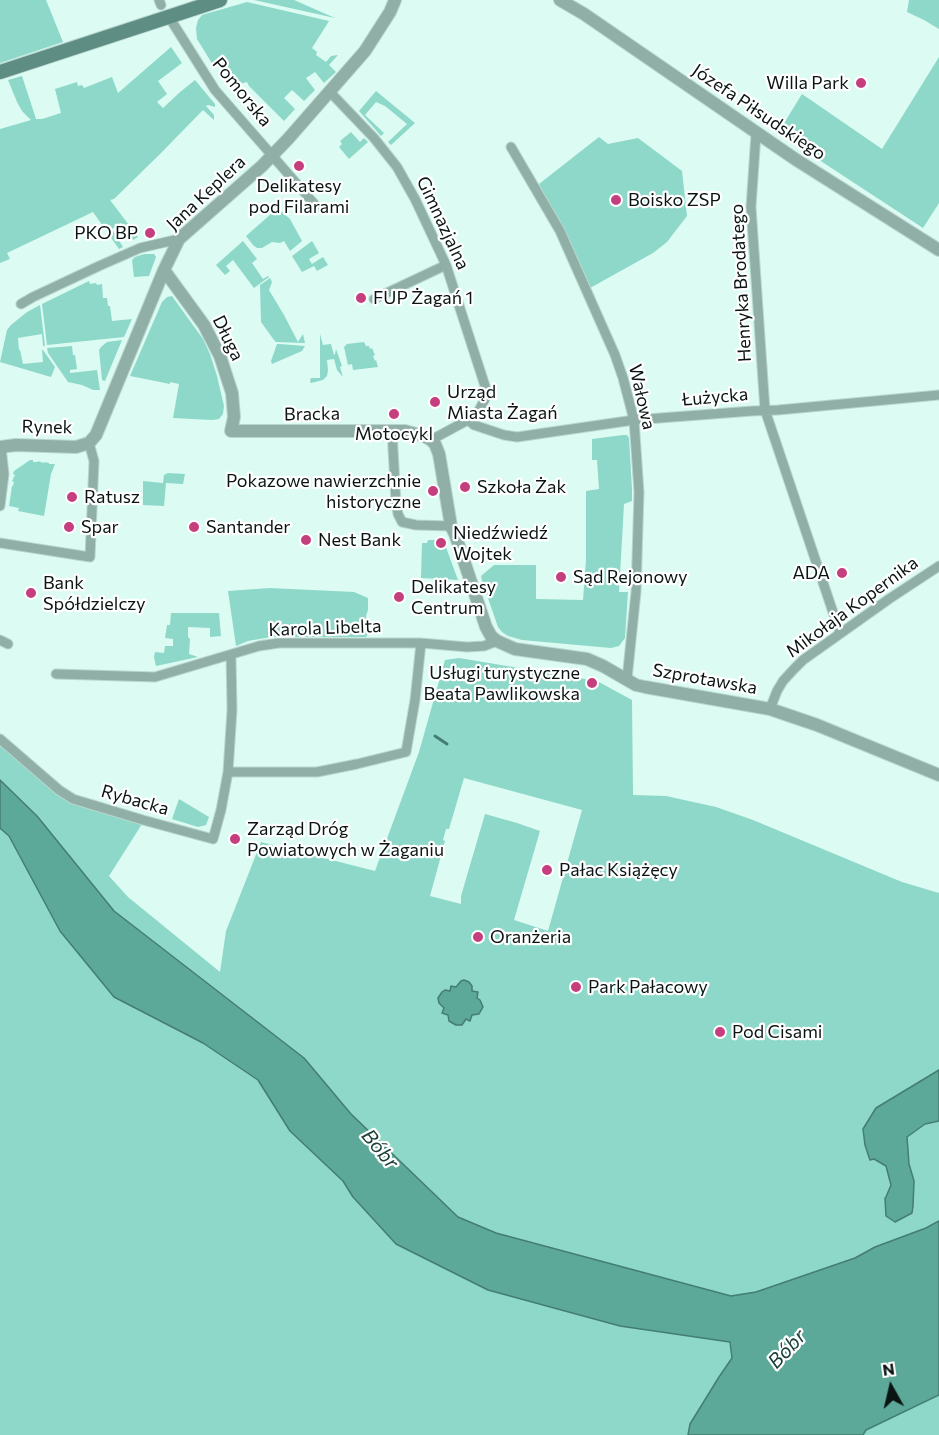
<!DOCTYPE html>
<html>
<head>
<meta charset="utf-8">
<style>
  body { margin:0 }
  #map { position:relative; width:939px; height:1435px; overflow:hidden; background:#dcfbf3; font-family:Commissioner,sans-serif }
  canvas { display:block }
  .north { position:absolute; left:861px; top:1357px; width:60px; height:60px; -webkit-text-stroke:4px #fff; paint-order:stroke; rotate:352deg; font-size:16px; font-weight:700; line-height:24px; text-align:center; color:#0a1513 }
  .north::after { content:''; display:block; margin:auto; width:21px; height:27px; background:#0a1513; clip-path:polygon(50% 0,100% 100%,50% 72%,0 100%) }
</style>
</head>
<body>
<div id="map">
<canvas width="939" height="1435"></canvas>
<div class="north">N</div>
</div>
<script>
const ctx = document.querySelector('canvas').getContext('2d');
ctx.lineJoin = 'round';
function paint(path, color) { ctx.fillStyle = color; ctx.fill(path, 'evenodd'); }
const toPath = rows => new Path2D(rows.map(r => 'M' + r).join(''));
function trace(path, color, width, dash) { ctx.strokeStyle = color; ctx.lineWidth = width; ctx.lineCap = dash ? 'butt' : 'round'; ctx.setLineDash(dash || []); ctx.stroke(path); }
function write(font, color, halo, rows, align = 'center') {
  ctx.font = font + ' Commissioner,sans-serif'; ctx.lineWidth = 4.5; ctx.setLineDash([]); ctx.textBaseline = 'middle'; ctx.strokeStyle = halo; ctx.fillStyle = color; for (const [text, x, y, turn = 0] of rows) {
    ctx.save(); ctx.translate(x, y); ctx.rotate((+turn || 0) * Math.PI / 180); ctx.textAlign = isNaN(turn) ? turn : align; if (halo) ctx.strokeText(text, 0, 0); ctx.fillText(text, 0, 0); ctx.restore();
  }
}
paint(toPath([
  [0,0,46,0,63,42,0,63],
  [254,0,294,0,335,18],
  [909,0,939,0,939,29,924,20,907,12],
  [247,2,329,21,312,48,317,52,316,55,326,62,331,56,338,55,329,65,336,72,324,83,315,72,306,78,315,90,304,101,292,90,284,98,295,109,284,121,249,86,247,82,236,85,228,73,226,73,219,60,213,65,197,39,196,28,198,20,202,15],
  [171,47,182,63,158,81,167,94,157,102,163,108,179,93,195,80,215,104,215,107,208,105,206,106,214,115,214,120,203,110,160,154,114,199,110,200,138,237,133,240,121,223,112,229,123,247,119,249,93,212,7,253,10,259,0,263,0,129,31,120,22,111,17,102,8,80,22,76,36,119,42,119,61,113,55,89,77,82,78,86,82,85,84,88,112,77,118,93],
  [939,57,939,203,923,228,778,133,802,94,882,149],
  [376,91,415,123,391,145,388,142,407,124,385,106,376,102,365,115,384,133,381,136,359,111],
  [351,132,360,142,364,138,368,142,349,159,339,147,342,144,340,141],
  [599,137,608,144,638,138,682,171,687,216,667,242,653,253,590,288,539,184],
  [281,211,290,219,302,241,290,251,284,241,280,243,272,242,262,248,257,248,253,245,246,236,271,214,278,214],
  [243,241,257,259,252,263,263,279,268,276,269,277,254,288,233,260,226,266,230,271,225,275,216,265],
  [312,241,319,253,309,259,312,264,323,257,328,265,317,271,314,266,302,272,292,256],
  [144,254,154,254,156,257,149,276,134,277,132,260,135,257],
  [270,278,272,282,269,290,284,315,298,342,303,334,305,343,276,342,274,340,261,322,260,285],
  [89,281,90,284,96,283,97,285,102,284,103,298,107,298,108,306,110,306,112,321,132,319,124,337,47,345,42,304],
  [172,296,203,339,210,354,217,376,224,406,223,414,219,419,212,420,173,418,179,384,170,382,170,384,130,376,162,302,167,297],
  [40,305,45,346,43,346,42,334,18,338,19,350,20,350,23,364,43,362,42,350,43,350,55,367,51,377,0,362,7,330,11,325,27,312],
  [320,334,323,345,331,344,334,355,335,354,336,349,342,366,340,367,343,377,337,370,334,359,327,360,328,370,327,376,323,380,311,383,310,381,311,378,320,378],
  [122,340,105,381,102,380,99,350,101,347,107,342],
  [364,342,366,346,369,346,370,349,372,348,375,355,373,356,375,361,376,360,378,367,353,370,352,364,348,365,344,347,347,344],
  [277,344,279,344,305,346,302,351,272,364,271,361],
  [72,346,73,355,75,355,77,369,70,370,70,373,97,370,100,390,93,390,82,385,68,382,48,353,47,348],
  [623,435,627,435,629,438,632,489,632,501,624,504,619,592,628,592,625,638,619,646,611,648,522,640,508,636,502,632,498,627,482,581,481,576,494,565,536,565,536,599,583,600,586,560,586,491,599,489,597,460,592,460,592,439],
  [30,460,33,460,33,462,38,462,38,461,44,463,45,462,49,463,49,464,55,464,51,474,44,516,18,511,19,508,9,506,12,486,13,486,14,482,12,481,15,475,13,474,14,471],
  [168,473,185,474,183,484,166,483,164,506,143,505,143,481,163,483,164,475],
  [428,540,442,540,444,542,458,580,421,578,422,543,427,543],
  [270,588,354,592,368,598,368,610,366,616,368,634,366,637,271,637,248,641,236,646,228,591],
  [171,613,219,613,221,636,210,637,210,628,188,627,188,637,190,639,189,654,198,657,156,666,154,657,155,652,164,653,165,646,173,646,173,639,165,638,167,625,170,625],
  [459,658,597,681,632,700,633,795,666,796,716,807,753,820,902,882,939,893,939,1221,926,1228,875,1247,855,1258,756,1292,731,1296,496,1233,458,1217,351,1114,304,1058,114,911,37,816,0,780,0,742,54,788,142,824,109,876,128,897,220,972,226,931,261,842,375,871,419,752,445,660],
  [464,778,582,810,548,931,514,920,540,831,517,823,485,814,461,896,461,904,430,896,445,841,443,840,446,829,449,829],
  [179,799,209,817,206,825,198,827,172,819],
  [0,828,9,836,203,1043,258,1080,290,1131,343,1181,353,1197,396,1244,488,1290,620,1326,730,1342,732,1358,719,1377,690,1424,688,1435,0,1435],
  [939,1395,939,1435,863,1435,866,1430]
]), '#8dd8c8');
const water = toPath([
  [0,780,37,816,114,911,304,1058,351,1114,458,1217,496,1233,731,1296,756,1292,855,1258,875,1247,926,1228,939,1221,939,1395,866,1430,863,1435,688,1435,690,1424,719,1377,732,1358,730,1342,620,1326,488,1290,396,1244,353,1197,343,1181,290,1131,258,1080,203,1043,114,997,60,931,9,836,0,828,0,780],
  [461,981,464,980,469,982,472,986,472,991,478,992,477,998,480,1000,483,1007,479,1014,472,1015,470,1021,466,1019,462,1025,456,1025,449,1021,448,1015,442,1013,444,1008,439,1003,438,998,442,992,445,990,450,991,451,986,456,987,461,981],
  [939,1070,939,1121,925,1124,907,1137,909,1164,914,1181,913,1206,912,1213,895,1222,886,1216,885,1198,886,1197,891,1185,886,1166,874,1159,870,1160,865,1145,863,1129,876,1108,939,1070]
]);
paint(water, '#5da999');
trace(water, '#447d71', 1.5);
trace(toPath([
  [435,736,447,744]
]), '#447d71', 3);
const minor = toPath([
  [159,0,161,5],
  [169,17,215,90,317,207],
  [330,92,374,138,397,167,415,199,446,265,486,389,485,399,478,412,468,420],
  [756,134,751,207,765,410,840,633],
  [511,147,560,231,615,355,623,378,634,420,639,492,636,592,627,679],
  [374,299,446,265],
  [21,304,33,297,99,266,140,248,179,239],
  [392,431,396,503,398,514,402,522,416,525,451,526],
  [431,440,468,420,474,425,504,435,517,437,634,420,752,411,778,410,939,395],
  [0,506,4,474,1,447],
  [0,543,90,557,94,461,89,443],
  [0,640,8,644],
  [56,674,155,677,259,646,279,643,421,643,467,647,484,646,497,641],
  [770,709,777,691,783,681,794,669,803,660,889,599,939,566],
  [0,739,59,790,73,799,143,820,213,839,221,810,228,772,232,710,231,655],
  [228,772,317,772,357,764,406,752,415,700,421,643]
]);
const tertiary = toPath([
  [560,0,584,14,795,159,939,250],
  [164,270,204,325,220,356,232,393,234,417,231,431,405,431,424,436,431,440,435,444,439,454,451,526,455,534,486,627,491,636,497,641,515,649,587,659,603,666,636,685,645,687,770,709,817,725,939,775],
  [0,447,16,445,76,447,89,443,96,435,164,270,179,239,262,166,288,139,365,51,390,12,395,0]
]);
const secondary = toPath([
  [0,72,220,0]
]);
trace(minor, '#bad6cf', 11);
trace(tertiary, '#bad6cf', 14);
trace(secondary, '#bad6cf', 16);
trace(minor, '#90afa7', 9);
trace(tertiary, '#90afa7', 12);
trace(secondary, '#5e8d83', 14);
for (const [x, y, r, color] of [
  [861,83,6,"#c53e7e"],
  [299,166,6,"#c53e7e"],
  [616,200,6,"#c53e7e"],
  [150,233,6,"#c53e7e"],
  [361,298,6,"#c53e7e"],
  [435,402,6,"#c53e7e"],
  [394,414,6,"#c53e7e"],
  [465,487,6,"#c53e7e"],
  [433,491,6,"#c53e7e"],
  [72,497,6,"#c53e7e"],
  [69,527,6,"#c53e7e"],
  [194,527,6,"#c53e7e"],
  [306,540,6,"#c53e7e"],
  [441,543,6,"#c53e7e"],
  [842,573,6,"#c53e7e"],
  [561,577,6,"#c53e7e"],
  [31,593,6,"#c53e7e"],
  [399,597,6,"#c53e7e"],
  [592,683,6,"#c53e7e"],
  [235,839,6,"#c53e7e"],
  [547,870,6,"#c53e7e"],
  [478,937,6,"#c53e7e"],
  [576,987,6,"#c53e7e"],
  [720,1032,6,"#c53e7e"]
]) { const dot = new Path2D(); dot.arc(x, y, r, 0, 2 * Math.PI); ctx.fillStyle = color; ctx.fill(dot); trace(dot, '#fff', 2); }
write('18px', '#0a1513', '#fff', [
  ["Willa Park",849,83,"right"],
  ["Delikatesy",299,186,"center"],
  ["pod Filarami",299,207,"center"],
  ["Boisko ZSP",628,200],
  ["PKO BP",138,233,"right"],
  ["FUP Żagań 1",373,298],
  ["Urząd",447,392],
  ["Miasta Żagań",447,413],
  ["Motocykl",394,434,"center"],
  ["Pokazowe nawierzchnie",421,481,"right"],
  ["historyczne",421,502,"right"],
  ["Szkoła Żak",477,487],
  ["Ratusz",84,497],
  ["Spar",81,527],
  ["Santander",206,527],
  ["Niedźwiedź",453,533],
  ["Wojtek",453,554],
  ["Nest Bank",318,540],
  ["ADA",830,573,"right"],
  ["Sąd Rejonowy",573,577],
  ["Bank",43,583],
  ["Spółdzielczy",43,604],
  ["Delikatesy",411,587],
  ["Centrum",411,608],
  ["Usługi turystyczne",580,673,"right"],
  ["Beata Pawlikowska",580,694,"right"],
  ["Zarząd Dróg",247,829],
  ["Powiatowych w Żaganiu",247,850],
  ["Pałac Książęcy",559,870],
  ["Oranżeria",490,937],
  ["Park Pałacowy",588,987],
  ["Pod Cisami",732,1032]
], 'left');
write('18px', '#0a1513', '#fff', [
  ["Pomorska",242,92,51],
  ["Józefa Piłsudskiego",759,112,34],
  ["Jana Keplera",206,193,-43],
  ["Gimnazjalna",443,223,65],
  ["Henryka Brodatego",741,283,-93],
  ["Długa",228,338,64],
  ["Wałowa",642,397,77],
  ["Łużycka",715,397,-5],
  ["Bracka",312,414,-1],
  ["Rynek",47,427,1],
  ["Mikołaja Kopernika",852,607,-36],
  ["Karola Libelta",325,628,-2],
  ["Szprotawska",705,679,10],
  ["Rybacka",135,800,16]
]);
write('italic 20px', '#1c4039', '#fff', [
  ["Bóbr",380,1149,50],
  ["Bóbr",787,1349,-47]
]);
</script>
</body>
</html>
